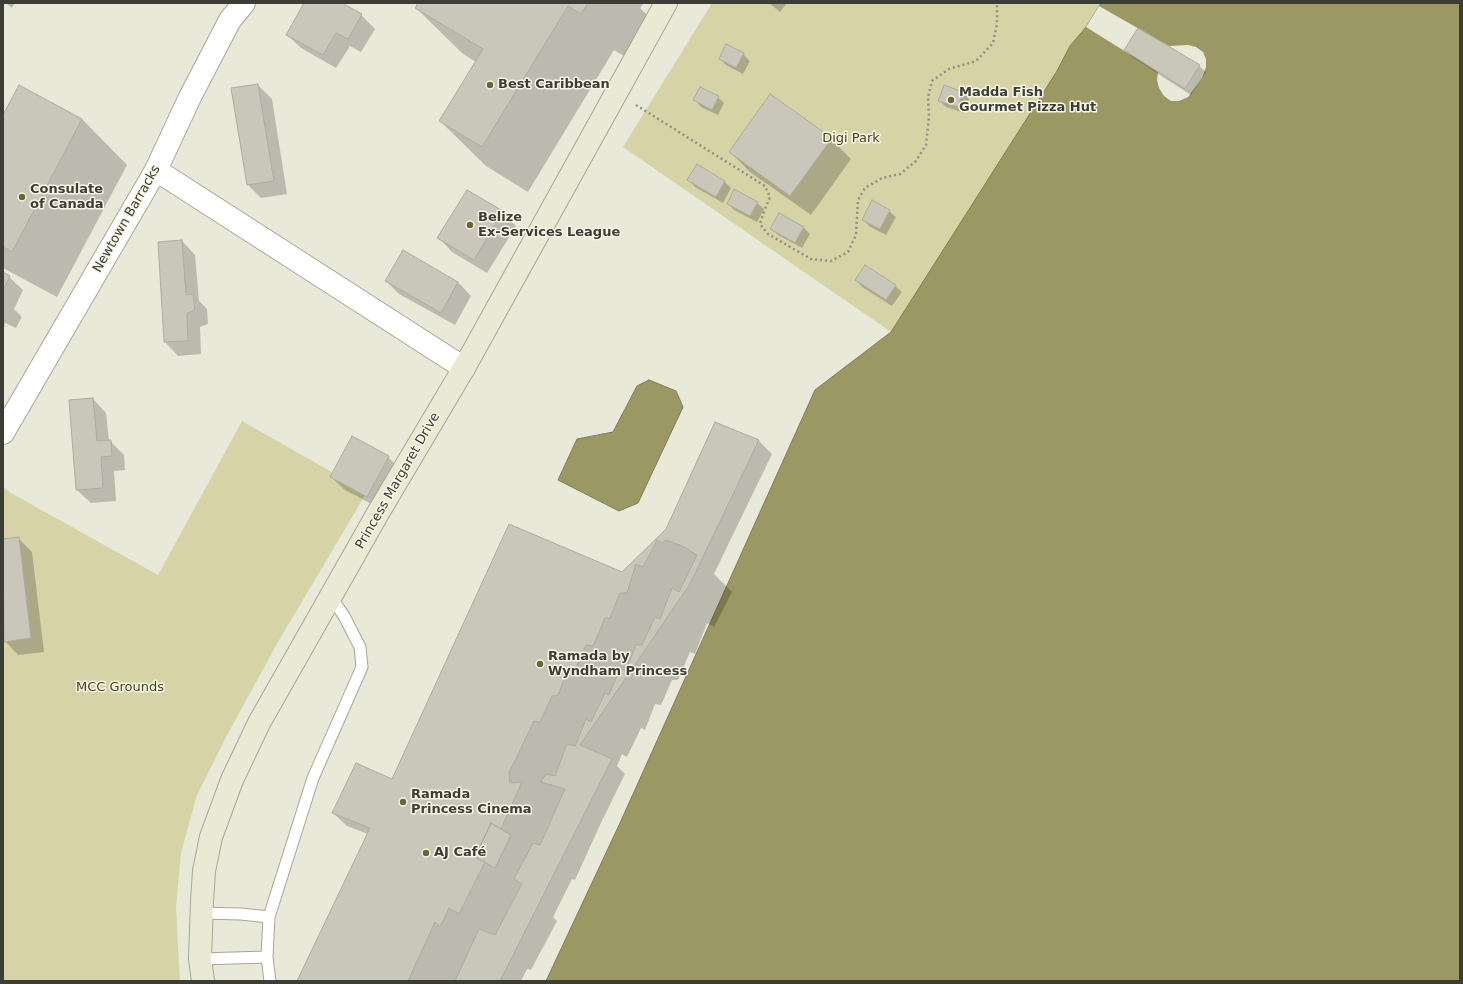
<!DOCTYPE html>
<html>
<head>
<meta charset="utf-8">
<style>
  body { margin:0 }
  #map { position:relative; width:1463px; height:984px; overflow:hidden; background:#e9e9da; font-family:"DejaVu Sans",sans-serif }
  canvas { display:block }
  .frame { position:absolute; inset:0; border:4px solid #3d3d37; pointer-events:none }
</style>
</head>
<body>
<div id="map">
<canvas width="1463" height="984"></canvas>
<div class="frame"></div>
</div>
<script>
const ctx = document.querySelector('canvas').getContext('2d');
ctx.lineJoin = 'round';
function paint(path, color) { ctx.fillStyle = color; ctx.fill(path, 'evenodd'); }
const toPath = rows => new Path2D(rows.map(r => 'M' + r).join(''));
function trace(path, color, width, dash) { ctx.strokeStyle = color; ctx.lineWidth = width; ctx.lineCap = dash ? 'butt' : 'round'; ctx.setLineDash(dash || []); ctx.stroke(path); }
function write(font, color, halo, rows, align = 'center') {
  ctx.font = font + ' "DejaVu Sans",sans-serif'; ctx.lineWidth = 3; ctx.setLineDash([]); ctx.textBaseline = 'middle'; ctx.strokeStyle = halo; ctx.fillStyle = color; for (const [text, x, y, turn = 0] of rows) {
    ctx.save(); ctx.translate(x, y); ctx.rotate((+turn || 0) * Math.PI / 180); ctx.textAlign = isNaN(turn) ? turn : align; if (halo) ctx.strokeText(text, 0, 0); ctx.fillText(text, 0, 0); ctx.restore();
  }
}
paint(toPath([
  [712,3,1101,3,1086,27,1070,46,1057,71,891,332,623,147],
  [242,421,367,492,278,642,225,739,197,795,181,853,176,907,180,981,3,981,3,487,11,493,158,575]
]), '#d6d4a7');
const water = toPath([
  [1101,3,1460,3,1460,981,546,981,620,823,815,390,891,332,1057,71,1070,46,1086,27,1101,3],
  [649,380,676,391,683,407,638,503,619,511,558,480,577,439,613,432,637,386,649,380]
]);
paint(water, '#9b9863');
trace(water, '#7f7d56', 1);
paint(toPath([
  [1099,6,1169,46,1188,45,1196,47,1203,52,1206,59,1206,67,1202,78,1188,97,1179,101,1171,101,1164,96,1159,88,1157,80,1158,72,1086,27]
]), '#e9e9da');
paint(toPath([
  [6,3,15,3,12,8],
  [305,3,340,3,361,15,375,29,361,52,350,46,336,68,301,48,287,35],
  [420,3,644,3,640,8,651,19,627,58,614,50,528,192,486,166,440,121,476,62,462,53,416,8],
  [769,3,787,3,780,12],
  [727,46,743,54,750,61,743,74,726,65,720,59],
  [1125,50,1199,66,1206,72,1191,95,1132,57],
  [258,85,272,99,287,194,261,198,248,185],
  [963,92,969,99,964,113,946,107,939,100],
  [718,97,724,103,718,115,701,107,695,100],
  [3,118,82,119,127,165,57,297,3,268],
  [831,139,851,159,811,215,750,172,730,152],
  [689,180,725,182,731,188,723,203,695,187],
  [728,203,757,203,764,209,757,222,734,210],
  [889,211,896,217,886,235,869,226,863,219],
  [502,212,516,226,487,273,452,252,439,238],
  [803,227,810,234,802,248,778,235,772,229],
  [182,241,195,255,199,301,207,309,208,324,200,327,201,354,178,356,165,342,159,243],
  [403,251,458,282,471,296,455,325,399,294,386,281],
  [3,273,9,277,23,290,14,309,22,317,16,328,5,323,3,333],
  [856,280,895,286,902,292,892,306,862,287],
  [93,399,106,413,109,441,110,441,124,455,125,470,114,471,116,501,91,503,77,490],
  [758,440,772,454,714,574,732,592,714,627,707,623,695,654,690,652,678,680,672,680,661,705,655,704,645,730,641,728,627,757,622,754,617,766,625,774,600,825,575,880,572,879,553,917,557,921,531,970,527,969,521,981,298,981,368,834,347,826,333,813,392,780,622,573],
  [388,457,402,471,381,509,345,490,331,477],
  [18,538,32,552,44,652,18,655,5,641,3,628,3,540]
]), '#0003');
const building = toPath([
  [304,3,342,3,362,14,348,39,336,33,323,55,286,35,304,3],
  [418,3,588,3,581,14,568,6,482,147,439,121,483,49,415,8,418,3],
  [1138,28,1200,65,1185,89,1124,50,1138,28],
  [726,44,744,53,736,68,719,59,726,44],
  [258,84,274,181,247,185,231,88,258,84],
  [19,85,82,119,12,252,3,247,3,115,19,85],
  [944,85,963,92,958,107,938,101,944,85],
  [700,87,719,96,712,110,693,100,700,87],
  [770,94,832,138,790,196,729,152,770,94],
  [697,164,725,181,716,197,687,180,697,164],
  [734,189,758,202,750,216,727,204,734,189],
  [467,190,503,211,474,260,437,238,467,190],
  [872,200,890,210,880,229,862,220,872,200],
  [779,213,804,227,795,243,770,229,779,213],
  [182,240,186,295,193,294,195,310,187,313,188,341,164,342,158,242,182,240],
  [403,250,458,282,441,313,385,281,403,250],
  [865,265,896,285,886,300,855,280,865,265],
  [3,272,10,276,3,290,3,272],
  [93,398,97,441,111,440,112,456,101,457,103,488,76,490,69,400,93,398],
  [715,422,759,440,690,584,580,745,612,759,500,981,297,981,370,828,332,813,356,763,392,779,509,524,622,572,666,529,715,422],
  [352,436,389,456,367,497,330,477,352,436],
  [19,537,31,638,4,642,3,539,19,537],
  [657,540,662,543,666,540,682,546,697,555,679,592,672,588,660,619,655,617,642,645,636,645,626,670,620,669,609,695,605,693,591,722,586,719,575,746,567,744,555,776,546,774,541,782,565,789,540,845,533,843,514,879,522,884,495,935,479,929,455,981,408,981,435,922,440,927,449,908,459,914,485,862,475,857,491,823,501,829,522,782,510,783,509,773,534,721,540,722,552,696,558,695,568,669,575,670,586,645,593,646,605,618,610,618,620,593,627,593,636,564,643,567,657,540],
  [491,823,511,835,495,868,475,857,491,823]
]);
paint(building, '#c8c7b9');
trace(building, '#acab9e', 1);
const lane = toPath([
  [201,913,241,914,269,917],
  [200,959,267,957],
  [270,981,267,957,269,917,313,778,362,667,360,647,344,616,331,597]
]);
const street = toPath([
  [156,170,464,368],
  [3,433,156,170,190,97,230,20,244,3]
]);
const secondary = toPath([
  [203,981,200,959,202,901,204,871,211,837,232,780,259,723,378,513,464,368,666,3]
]);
trace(lane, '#a6a698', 13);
trace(street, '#a6a698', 24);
trace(secondary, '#a6a698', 24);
trace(toPath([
  [636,105,765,186,770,197,764,211,760,224,768,234,811,259,831,261,848,252,856,235,858,200,865,188,882,178,900,174,916,161,926,145,929,117,928,97,932,81,949,69,976,61,993,43,997,24,997,3]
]), '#8e8e84', 2.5, [2, 3]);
trace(lane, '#fff', 11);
trace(street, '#fff', 22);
trace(secondary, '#eae9d4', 22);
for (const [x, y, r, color] of [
  [490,85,4,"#6a6633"],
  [951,100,4,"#6a6633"],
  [22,197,4,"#6a6633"],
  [470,225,4,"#6a6633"],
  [540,664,4,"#6a6633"],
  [403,802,4,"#6a6633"],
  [426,853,4,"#6a6633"]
]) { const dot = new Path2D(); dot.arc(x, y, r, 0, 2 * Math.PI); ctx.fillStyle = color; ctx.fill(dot); trace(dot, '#f6f6e7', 1.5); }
write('bold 13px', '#3d3d37', '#f6f6e7', [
  ["Best Caribbean",498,85],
  ["Madda Fish",959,93],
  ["Gourmet Pizza Hut",959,108],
  ["Consulate",30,190],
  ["of Canada",30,205],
  ["Belize",478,218],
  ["Ex-Services League",478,233],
  ["Ramada by",548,657],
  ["Wyndham Princess",548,672],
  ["Ramada",411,795],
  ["Princess Cinema",411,810],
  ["AJ Café",434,853]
], 'left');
write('13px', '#454217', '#f6f6e7', [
  ["Digi Park",851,139],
  ["MCC Grounds",120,688]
]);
write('13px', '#3d3d37', '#f6f6e7', [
  ["Newtown Barracks",127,219,-60],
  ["Princess Margaret Drive",398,481,-60]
]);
</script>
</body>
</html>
